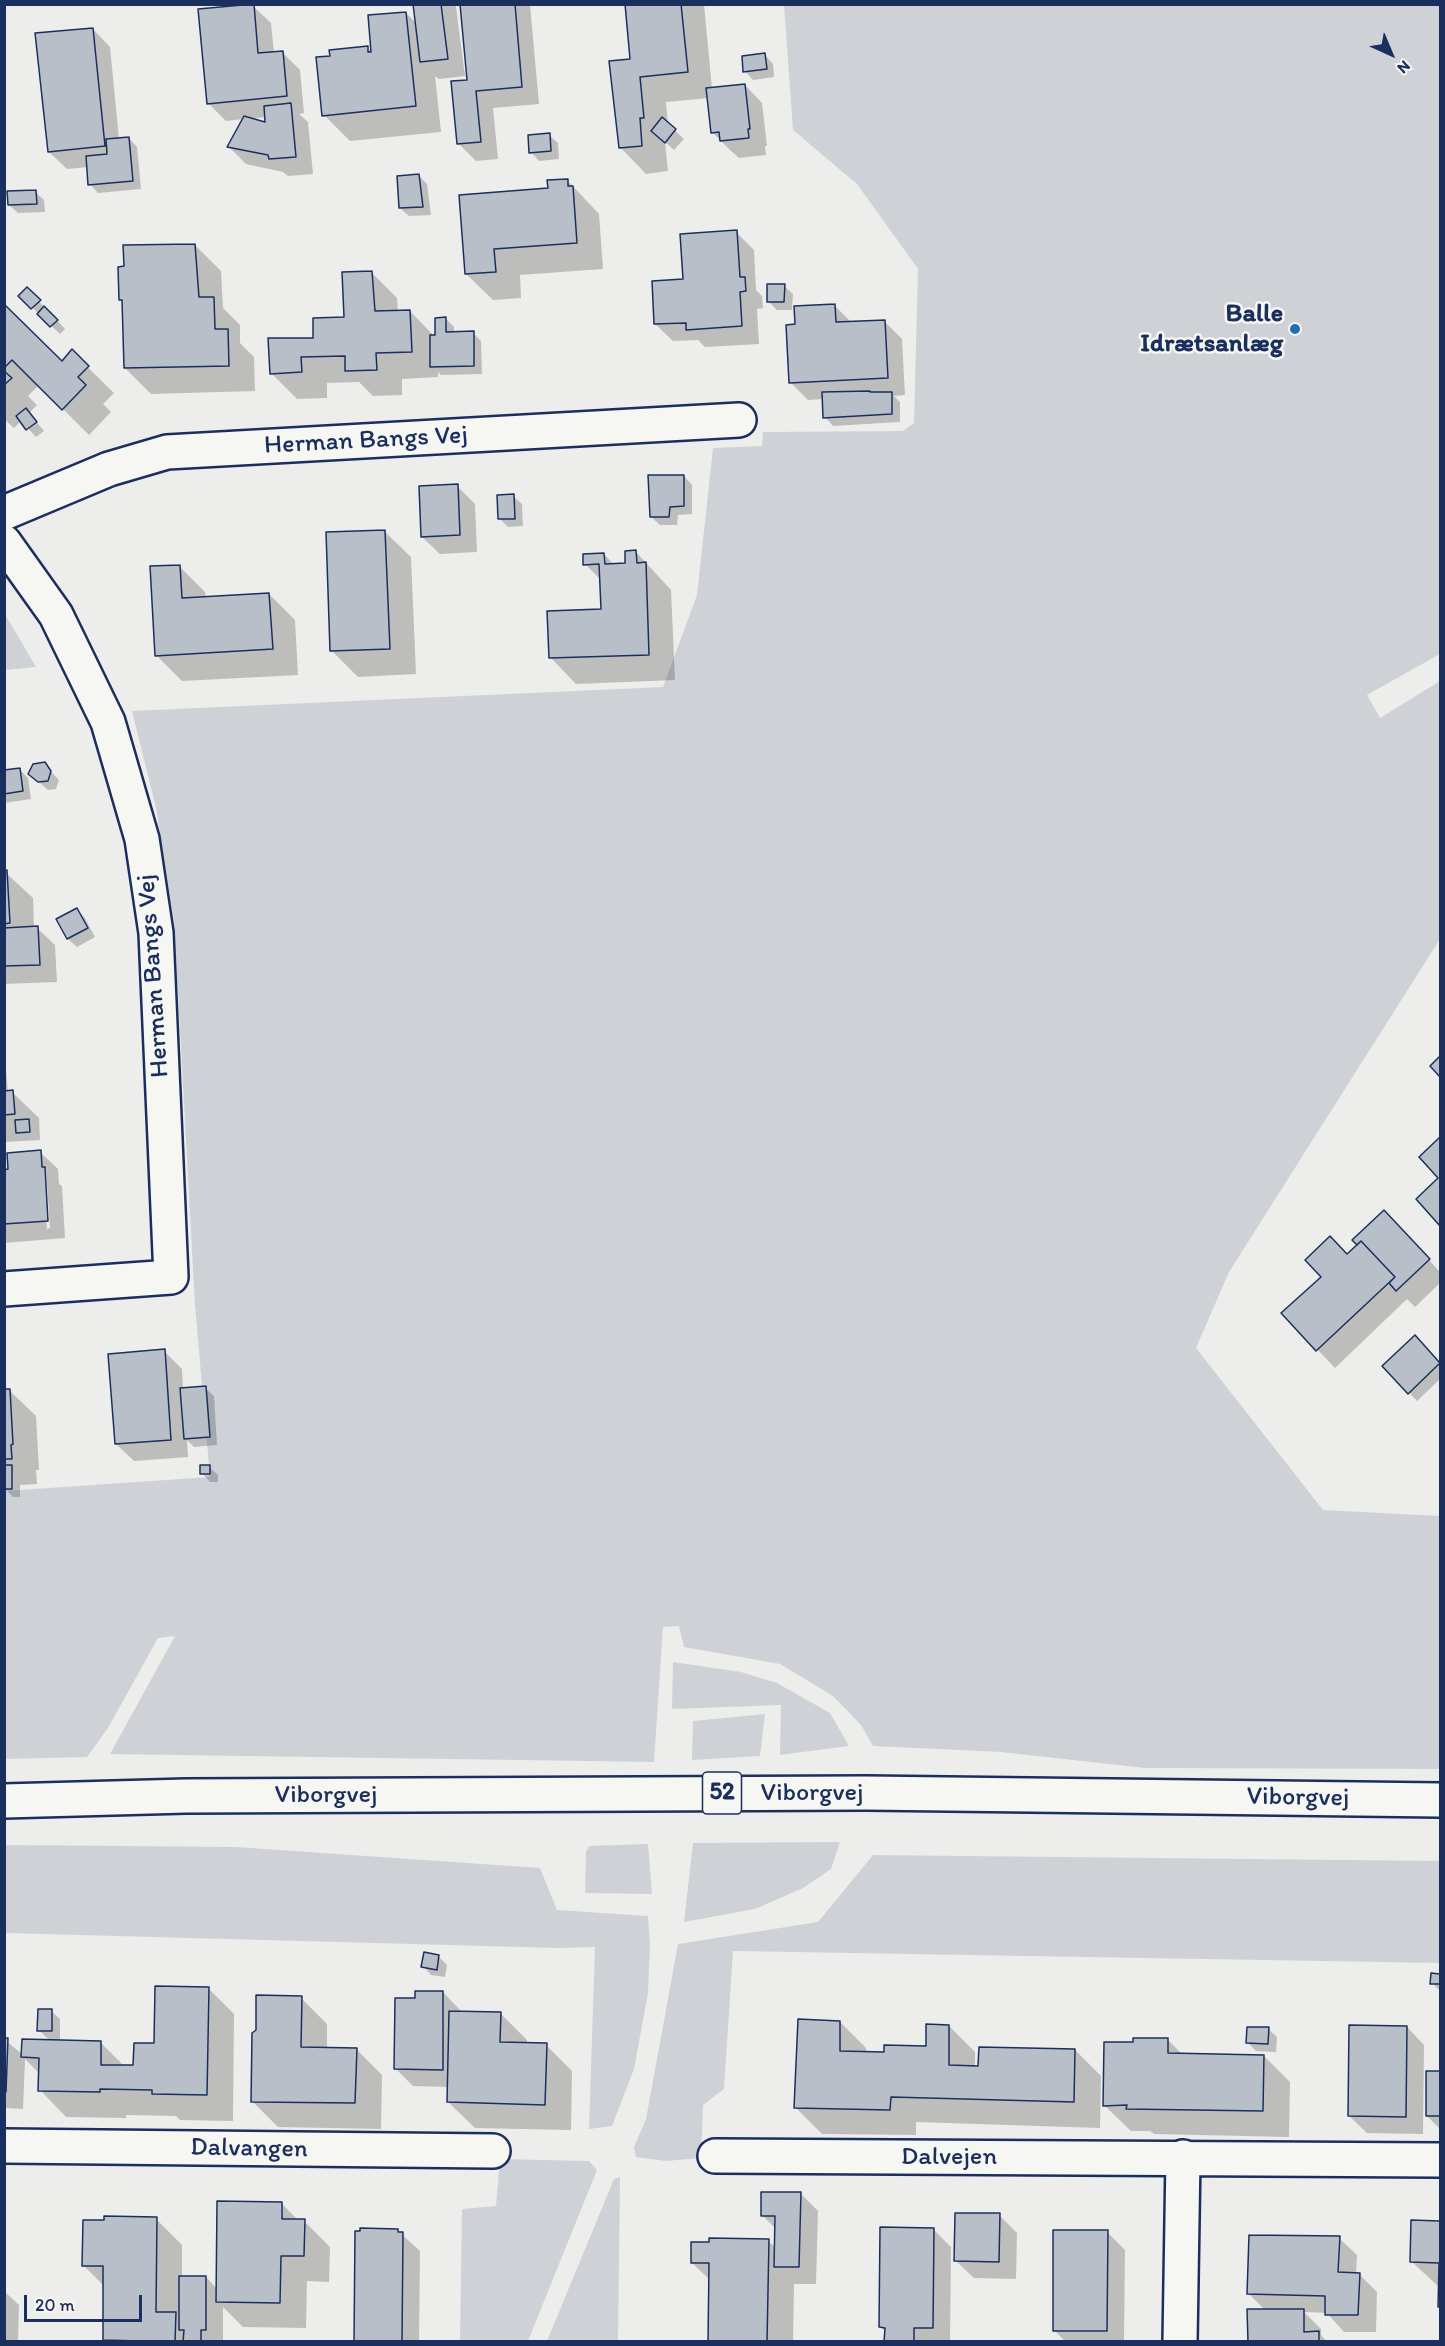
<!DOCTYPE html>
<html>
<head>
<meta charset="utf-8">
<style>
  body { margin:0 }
  #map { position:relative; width:1445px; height:2346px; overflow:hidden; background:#edeeec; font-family:Itim,sans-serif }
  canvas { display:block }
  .frame { position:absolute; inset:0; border:6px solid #1b2f5e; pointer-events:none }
  .north { position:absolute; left:1361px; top:24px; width:60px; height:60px; -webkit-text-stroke:4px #f6f6f2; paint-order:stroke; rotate:136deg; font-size:16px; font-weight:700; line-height:24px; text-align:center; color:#1b2f5e }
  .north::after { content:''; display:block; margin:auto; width:21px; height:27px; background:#1b2f5e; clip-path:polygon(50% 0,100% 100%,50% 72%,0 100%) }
  .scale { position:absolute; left:24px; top:2295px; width:118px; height:27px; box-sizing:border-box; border:3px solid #1b2f5e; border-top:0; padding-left:8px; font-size:18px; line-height:21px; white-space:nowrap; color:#1b2f5e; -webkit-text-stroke:4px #f6f6f2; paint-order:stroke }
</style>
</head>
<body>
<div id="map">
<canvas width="1445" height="2346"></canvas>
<div class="frame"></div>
<div class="north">N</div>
<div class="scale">20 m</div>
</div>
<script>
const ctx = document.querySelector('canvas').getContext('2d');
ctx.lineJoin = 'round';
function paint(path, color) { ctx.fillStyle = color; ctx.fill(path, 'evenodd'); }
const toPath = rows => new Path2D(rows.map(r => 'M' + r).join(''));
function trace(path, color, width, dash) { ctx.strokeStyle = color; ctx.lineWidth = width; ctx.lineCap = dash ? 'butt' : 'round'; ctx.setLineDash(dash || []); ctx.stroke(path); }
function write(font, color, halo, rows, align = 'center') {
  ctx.font = font + ' Itim,sans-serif'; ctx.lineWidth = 5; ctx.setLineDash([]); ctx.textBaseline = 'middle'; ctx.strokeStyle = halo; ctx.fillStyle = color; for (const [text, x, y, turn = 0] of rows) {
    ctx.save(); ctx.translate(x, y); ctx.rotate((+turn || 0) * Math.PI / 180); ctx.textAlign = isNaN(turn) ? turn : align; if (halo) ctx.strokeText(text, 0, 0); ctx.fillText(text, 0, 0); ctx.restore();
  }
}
paint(toPath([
  [784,5,1440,5,1440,654,1367,695,1380,718,1440,681,1440,939,1229,1272,1196,1348,1323,1510,1440,1516,1440,1769,1145,1768,1001,1752,873,1746,861,1725,833,1696,780,1664,684,1647,679,1626,663,1627,654,1762,110,1754,175,1636,158,1638,108,1728,87,1757,5,1759,5,1491,210,1477,195,1305,174,921,156,808,132,711,663,687,697,595,713,448,762,446,763,432,903,431,914,423,918,269,857,184,793,130],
  [5,614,36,667,5,670],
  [673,1662,741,1672,777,1683,830,1713,849,1746,780,1755,781,1705,672,1709],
  [765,1714,760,1756,692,1760,693,1721],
  [840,1842,831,1869,803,1888,755,1909,684,1922,693,1843],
  [648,1844,652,1894,585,1893,586,1852,589,1846],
  [5,1845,236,1847,540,1868,557,1910,648,1916,650,1944,648,1993,634,2069,612,2126,589,2129,595,1947,559,1948,5,1933],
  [873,1855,1440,1861,1440,1963,733,1951,724,2089,703,2105,701,2158,666,2161,636,2157,634,2147,646,2119,678,1944,818,1922],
  [500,2159,589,2161,597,2170,528,2341,460,2342,462,2209,496,2206],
  [620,2177,618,2341,547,2341,614,2179]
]), '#ced2d7');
paint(toPath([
  [414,4,454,4,456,7,465,76,439,79,435,76,441,132,350,141,324,115,331,58,367,48,373,53,406,13,417,24],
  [461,4,530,5,539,104,493,108,498,159,476,161,459,144,469,81],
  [626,4,704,4,712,89,745,85,762,103,767,146,765,146,766,155,739,158,730,150,712,132,709,98,666,102,668,124,684,139,674,150,665,142,668,171,646,174,620,147,632,61],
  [253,6,271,23,274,53,282,52,300,70,304,113,299,114,308,122,313,174,288,176,283,172,246,164,229,147,244,119,226,121,208,103],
  [266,117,267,124,249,119],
  [93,29,110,47,119,139,129,138,137,147,141,189,98,193,90,184,88,167,67,169,49,152],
  [765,55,773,64,774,77,753,80,745,71],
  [549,135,558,143,559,159,539,161,531,152],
  [418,175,427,184,431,215,409,216,400,208],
  [567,180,599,214,603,269,520,275,521,298,493,300,466,274,549,189],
  [35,192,44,200,45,212,18,213,9,205],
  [736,232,754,250,756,290,762,296,763,308,757,309,759,344,705,347,698,340,673,341,655,324],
  [195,245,221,271,223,308,240,325,240,343,254,357,255,391,151,394,125,368,124,303,120,300],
  [371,272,397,298,398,312,410,311,436,338,446,319,454,327,454,333,473,333,481,341,482,374,441,375,438,372,438,377,402,379,402,395,373,396,359,382,327,383,327,398,297,399,271,373,345,318],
  [784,286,793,294,792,310,777,310,768,301],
  [27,289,65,329,60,334,20,296],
  [834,305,852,323,884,321,902,339,905,395,894,396,900,402,900,422,833,426,825,417,824,399,808,400,790,382,796,326],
  [4,306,62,363,72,352,114,393,103,404,111,412,89,435,39,385,28,396,37,405,29,413,44,431,36,437,21,421,14,428,4,419],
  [684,476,692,485,692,514,678,515,677,525,660,525,651,517],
  [457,486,475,504,477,552,440,554,422,537],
  [513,496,522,504,523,526,508,527,500,519],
  [384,531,411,557,416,674,358,677,332,651],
  [636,552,671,590,675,680,576,684,550,657,603,611,602,581,585,564,604,554,614,565,627,564],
  [179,566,205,592,206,598,269,594,295,620,298,675,182,681,156,655],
  [44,764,59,780,56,789,48,790,30,774],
  [20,770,28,778,31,799,4,803,4,772],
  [4,871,33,898,34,928,37,928,55,945,57,982,4,984],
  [77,910,85,918,95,937,77,947,68,939,58,920],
  [4,1047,8,1092,12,1092,39,1118,40,1140,4,1142],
  [1440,1139,1440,1223,1418,1199,1440,1178,1421,1157],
  [40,1152,58,1169,59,1184,62,1186,65,1238,4,1243,4,1171,9,1171],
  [43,1168,46,1168,50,1228,47,1229],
  [1401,1230,1440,1272,1440,1283,1415,1307,1407,1299,1335,1368,1283,1313,1348,1256],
  [1415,1337,1440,1364,1440,1379,1417,1401,1384,1366],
  [164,1351,182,1369,183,1389,205,1388,214,1396,217,1445,194,1447,187,1440,188,1457,134,1461,116,1444],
  [4,1390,9,1390,36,1416,39,1470,36,1470,37,1484,20,1485,20,1497,13,1497,5,1489],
  [209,1467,218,1475,218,1482,210,1482,202,1473],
  [439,1957,447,1965,445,1977,431,1975,423,1966],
  [1432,1975,1440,1975,1440,1991,1432,1983],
  [208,1988,234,2014,233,2121,180,2120,176,2116,126,2115,126,2118,66,2117,40,2090,40,2074,25,2059,23,2109,4,2108,4,2039,23,2055,50,2041,39,2030,51,2011,60,2019,60,2041,100,2042,125,2067,135,2067],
  [443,1992,460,2010,460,2013,501,2014,527,2040,527,2044,546,2045,572,2071,571,2130,475,2128,448,2102,449,2087,413,2086,395,2068,416,2000],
  [301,1998,327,2024,327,2049,356,2049,382,2075,381,2129,278,2127,252,2101],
  [840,2022,866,2048,866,2053,886,2053,928,2048,949,2026,975,2052,975,2067,1075,2050,1101,2076,1100,2128,916,2122,916,2135,822,2134,796,2108],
  [1407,2027,1424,2045,1423,2134,1367,2133,1349,2116],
  [1268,2029,1277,2037,1276,2052,1256,2051,1248,2043],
  [1168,2040,1183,2055,1264,2056,1290,2082,1289,2137,1154,2134,1150,2131,1131,2131,1104,2105,1134,2044],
  [1427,2073,1440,2073,1440,2129,1427,2116],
  [800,2193,818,2211,816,2284,794,2284,793,2342,709,2342,710,2280,692,2263,768,2241,776,2248,776,2229,762,2215],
  [282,2204,299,2221,304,2221,330,2247,329,2282,307,2281,306,2328,243,2327,223,2307,223,2342,107,2342,104,2339,105,2287,84,2266,156,2219,182,2245,182,2277,206,2277,217,2289],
  [999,2215,1017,2233,1016,2279,974,2278,956,2261],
  [1413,2222,1440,2223,1440,2307,1440,2288,1411,2261],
  [397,2230,420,2251,419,2342,356,2342],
  [934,2230,951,2247,950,2342,886,2342,886,2332,881,2327],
  [1107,2232,1125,2250,1124,2342,1066,2342,1054,2330],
  [1339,2238,1357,2255,1356,2274,1359,2274,1377,2292,1376,2332,1344,2332,1327,2313,1304,2312,1321,2329,1321,2335,1327,2342,1249,2342,1266,2311,1249,2294],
  [4,2291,19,2305,18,2342,4,2342]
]), '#0003');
const building = toPath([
  [254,4,258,53,283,51,287,96,207,104,198,9,254,4],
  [413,4,441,4,448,59,420,62,413,4],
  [460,4,515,4,522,87,476,91,481,142,457,144,451,81,467,80,460,4],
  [625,4,681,4,688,72,640,77,644,118,640,118,642,146,619,148,609,61,630,59,625,4],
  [406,12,416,106,322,116,316,57,330,56,329,50,368,46,368,52,371,52,368,15,406,12],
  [93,28,105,146,48,152,35,33,93,28],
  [765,53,767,69,743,72,742,56,765,53],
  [745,84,750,129,748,129,749,138,720,141,719,132,711,133,706,88,745,84],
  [291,103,296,157,269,159,268,155,227,147,244,116,265,122,264,106,291,103],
  [662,117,676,129,665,143,651,131,662,117],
  [550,133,551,151,529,153,528,135,550,133],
  [129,137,133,181,88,185,86,156,107,154,106,139,129,137],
  [419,174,423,207,399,208,397,176,419,174],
  [568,179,568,186,573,186,577,243,494,249,496,272,465,274,459,195,548,188,547,180,568,179],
  [36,190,37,204,8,205,7,191,36,190],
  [737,230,740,277,745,277,746,291,740,292,742,326,686,330,686,323,654,324,652,281,683,279,680,234,737,230],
  [195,244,199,297,214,297,215,329,228,329,229,366,124,368,122,300,119,300,118,267,124,266,123,245,195,244],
  [372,271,375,311,410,310,412,352,376,353,377,370,345,371,345,356,301,357,302,372,270,374,268,338,313,338,313,318,344,317,342,272,372,271],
  [767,284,785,284,784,302,767,302,767,284],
  [27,287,41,300,31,309,18,296,27,287],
  [4,304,62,361,72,349,89,366,78,377,86,385,62,410,12,360,4,368,4,304],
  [835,304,836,322,885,320,888,378,789,383,786,325,795,324,794,306,835,304],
  [44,306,58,320,50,327,37,314,44,306],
  [446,317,446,332,474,331,474,366,430,367,430,335,435,335,435,318,446,317],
  [4,371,12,378,4,385,4,371],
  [870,391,870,392,892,392,892,414,823,418,822,392,870,391],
  [26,408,37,422,26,430,16,416,26,408],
  [648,475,684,475,684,506,670,507,669,517,650,517,648,475],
  [458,484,460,535,421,537,419,486,458,484],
  [514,494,515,519,498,519,497,495,514,494],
  [385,530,390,649,330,651,326,532,385,530],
  [636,550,637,563,646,562,649,655,549,658,547,611,601,609,599,564,583,565,583,554,604,553,605,564,625,563,625,551,636,550],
  [180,565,182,598,269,593,273,649,155,656,150,566,180,565],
  [45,762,51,771,48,781,38,782,28,774,33,764,45,762],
  [20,768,23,791,4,794,4,770,20,768],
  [4,870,7,870,10,923,4,924,4,870],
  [77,908,88,928,67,939,56,919,77,908],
  [38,926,40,965,4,966,4,928,38,926],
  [1440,1056,1440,1077,1430,1066,1440,1056],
  [13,1090,15,1114,4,1115,4,1091,13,1090],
  [29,1119,30,1132,16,1133,15,1120,29,1119],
  [1440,1137,1440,1226,1416,1199,1438,1178,1419,1157,1440,1137],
  [41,1150,42,1167,45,1167,48,1221,4,1224,4,1170,8,1169,7,1153,41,1150],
  [1384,1210,1430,1259,1396,1291,1389,1283,1395,1277,1361,1241,1357,1245,1352,1240,1384,1210],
  [1330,1236,1347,1254,1361,1241,1395,1277,1316,1351,1281,1313,1321,1277,1305,1260,1330,1236],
  [1415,1335,1440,1363,1408,1394,1382,1366,1415,1335],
  [165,1349,171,1440,115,1444,108,1354,165,1349],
  [206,1386,210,1437,184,1439,180,1388,206,1386],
  [4,1389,10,1389,13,1444,11,1445,12,1459,4,1459,4,1389],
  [4,1465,12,1465,12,1489,4,1489,4,1465],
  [200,1465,210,1465,210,1474,200,1474,200,1465],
  [424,1952,439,1955,437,1970,421,1967,424,1952],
  [1431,1973,1440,1974,1440,1984,1430,1984,1431,1973],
  [155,1986,209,1987,207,2095,152,2094,152,2090,100,2089,100,2092,38,2091,39,2058,21,2057,22,2039,101,2041,101,2065,133,2065,134,2043,154,2043,155,1986],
  [415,1991,443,1991,443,2070,394,2069,395,1998,415,1998,415,1991],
  [256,1995,302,1996,301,2047,357,2048,355,2103,251,2102,252,2033,256,2030,256,1995],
  [38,2009,52,2009,52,2031,37,2031,38,2009],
  [449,2011,501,2012,500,2042,547,2043,545,2105,447,2102,449,2011],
  [798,2019,840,2021,840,2051,884,2052,884,2045,926,2046,926,2024,949,2025,949,2065,978,2066,979,2047,1075,2049,1074,2102,891,2097,890,2110,794,2108,798,2019],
  [1349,2025,1407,2026,1406,2117,1348,2116,1349,2025],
  [1247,2027,1269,2027,1268,2044,1246,2043,1247,2027],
  [4,2038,8,2038,6,2092,4,2092,4,2038],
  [1133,2038,1168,2038,1168,2053,1264,2055,1263,2111,1126,2109,1127,2105,1103,2106,1104,2042,1133,2042,1133,2038],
  [1426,2071,1440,2071,1440,2116,1426,2116,1426,2071],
  [761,2192,801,2192,799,2267,774,2267,775,2216,761,2216,761,2192],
  [217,2201,282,2202,282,2219,305,2219,304,2256,281,2256,280,2303,216,2302,217,2201],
  [955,2213,1000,2213,999,2262,954,2261,955,2213],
  [104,2216,157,2217,156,2312,176,2312,175,2342,103,2340,103,2266,82,2266,83,2220,104,2220,104,2216],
  [1411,2220,1440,2221,1440,2307,1438,2307,1439,2263,1410,2262,1411,2220],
  [880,2227,934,2228,933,2328,914,2328,914,2342,884,2342,885,2328,879,2327,880,2227],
  [360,2228,398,2229,398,2232,403,2232,402,2342,354,2342,355,2231,360,2231,360,2228],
  [1053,2230,1108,2230,1107,2331,1053,2331,1053,2230],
  [1249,2235,1340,2236,1338,2272,1360,2273,1358,2315,1325,2315,1325,2296,1247,2294,1249,2235],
  [709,2238,769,2239,767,2342,708,2342,709,2263,691,2263,691,2242,709,2242,709,2238],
  [179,2276,206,2276,206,2330,201,2330,201,2342,183,2342,184,2330,179,2330,179,2276],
  [1247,2309,1304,2309,1304,2332,1319,2331,1319,2342,1248,2342,1247,2309]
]);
paint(building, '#b9bfc8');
trace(building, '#1b2f5e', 1.5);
const street = toPath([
  [4,513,109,469,167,452,739,420],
  [4,542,56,615,108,722,142,839,156,933,171,1277,4,1289],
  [4,2146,493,2151],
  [715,2156,1440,2160],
  [1180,2342,1183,2157]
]);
const primary = toPath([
  [4,1801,186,1796,866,1793,1440,1800]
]);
trace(street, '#1b2f5e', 38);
trace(primary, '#1b2f5e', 38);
trace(street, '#f6f6f2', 33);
trace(primary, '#f6f6f2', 33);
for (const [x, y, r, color] of [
  [1295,329,6,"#1f6fb2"]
]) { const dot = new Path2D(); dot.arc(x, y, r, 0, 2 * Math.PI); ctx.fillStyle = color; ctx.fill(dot); trace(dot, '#f6f6f2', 2); }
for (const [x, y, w] of [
  [722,1793,39]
]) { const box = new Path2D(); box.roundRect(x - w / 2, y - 21, w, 42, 4.5); ctx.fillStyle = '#f6f6f2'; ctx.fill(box); trace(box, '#1b2f5e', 1.5); }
write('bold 24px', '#1b2f5e', null, [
  ["52",722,1793]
]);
write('bold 26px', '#1b2f5e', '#f6f6f2', [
  ["Balle",1283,314],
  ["Idrætsanlæg",1283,344]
], 'right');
write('26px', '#1b2f5e', '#f6f6f2', [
  ["Herman Bangs Vej",366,441,-3],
  ["Herman Bangs Vej",154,976,-94],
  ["Viborgvej",812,1793],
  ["Viborgvej",326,1795],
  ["Viborgvej",1298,1798,1],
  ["Dalvangen",249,2149,1],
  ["Dalvejen",949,2157]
]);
</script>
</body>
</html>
